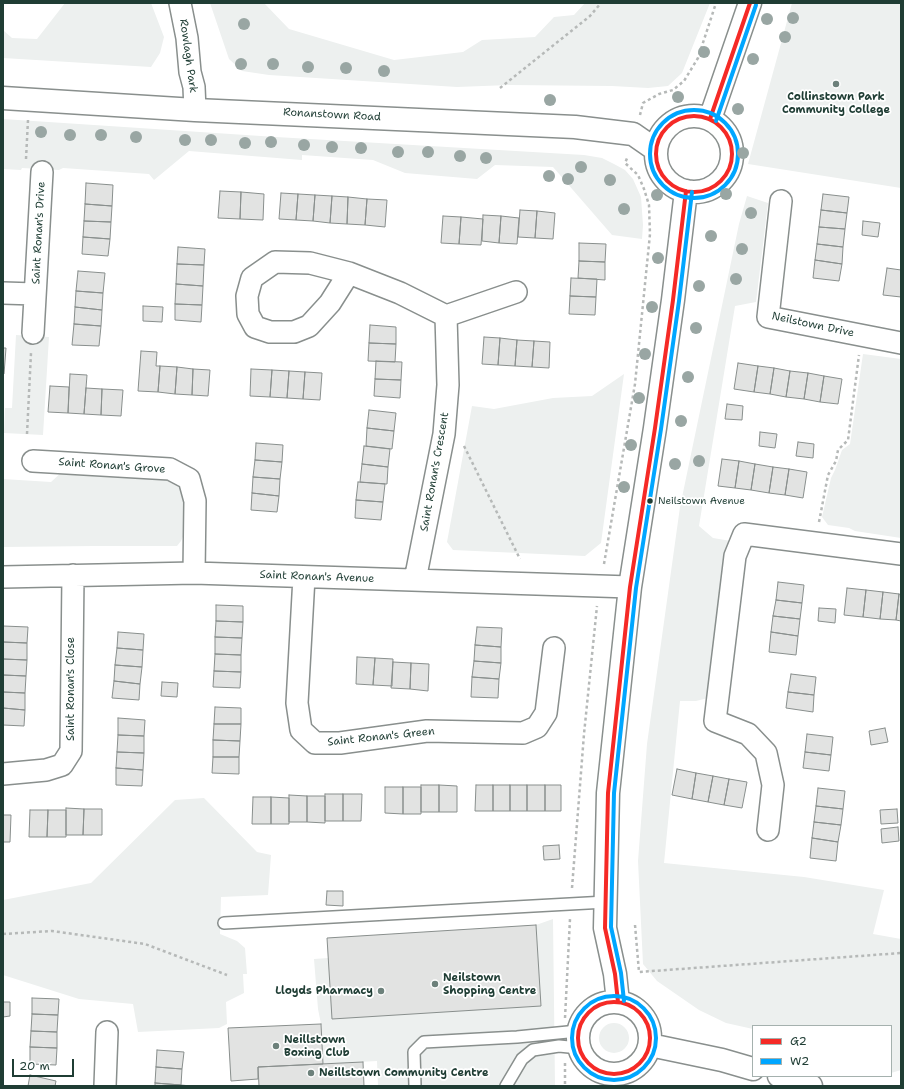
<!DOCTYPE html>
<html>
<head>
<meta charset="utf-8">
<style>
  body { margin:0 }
  #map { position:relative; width:904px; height:1089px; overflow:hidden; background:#fff; font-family:"Shantell Sans",sans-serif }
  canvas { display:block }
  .frame { position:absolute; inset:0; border:4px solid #1f3d34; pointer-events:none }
  .legend { position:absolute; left:752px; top:1025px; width:140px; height:52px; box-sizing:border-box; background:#fff; border:1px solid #a5b1ae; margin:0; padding:5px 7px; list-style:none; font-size:12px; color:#1f3d34 }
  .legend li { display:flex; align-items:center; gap:8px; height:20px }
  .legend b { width:20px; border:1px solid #a5b1ae }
  .scale { position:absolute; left:12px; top:1059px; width:62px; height:18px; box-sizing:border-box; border:2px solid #1f3d34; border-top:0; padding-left:5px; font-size:12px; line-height:14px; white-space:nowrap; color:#1f3d34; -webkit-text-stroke:3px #fff; paint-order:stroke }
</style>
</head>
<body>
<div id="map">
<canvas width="904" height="1089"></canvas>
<div class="frame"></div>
<ul class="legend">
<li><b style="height:5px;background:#f52a26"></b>G2</li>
<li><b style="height:5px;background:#00a6ff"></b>W2</li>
</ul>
<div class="scale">20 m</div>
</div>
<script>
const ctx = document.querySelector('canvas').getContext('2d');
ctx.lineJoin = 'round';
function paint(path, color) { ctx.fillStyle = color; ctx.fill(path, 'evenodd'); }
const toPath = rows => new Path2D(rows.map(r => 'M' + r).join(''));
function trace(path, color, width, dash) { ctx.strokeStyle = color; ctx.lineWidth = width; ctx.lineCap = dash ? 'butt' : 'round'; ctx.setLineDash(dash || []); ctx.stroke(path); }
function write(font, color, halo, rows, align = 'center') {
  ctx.font = font + ' "Shantell Sans",sans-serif'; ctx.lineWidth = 3.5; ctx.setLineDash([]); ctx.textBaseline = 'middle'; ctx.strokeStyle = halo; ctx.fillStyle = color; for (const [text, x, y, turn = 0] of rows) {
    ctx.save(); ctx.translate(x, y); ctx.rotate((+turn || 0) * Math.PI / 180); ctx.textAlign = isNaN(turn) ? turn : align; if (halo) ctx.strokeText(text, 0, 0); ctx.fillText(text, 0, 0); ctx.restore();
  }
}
paint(toPath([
  [65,3,151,3,164,37,160,53,151,67,3,58,3,30,12,38,37,39],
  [210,3,264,3,289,29,394,60,463,52,482,40,535,37,554,17,574,15,585,3,710,3,682,73,668,86,648,88,612,86,509,85,457,87,269,75,242,71,229,59],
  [792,3,901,3,901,188,748,164],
  [3,119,276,137,584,155,602,158,614,164,625,170,633,179,641,197,643,225,642,239,612,235,553,167,495,165,477,179,405,173,373,160,302,155,302,160,189,151,154,180,149,174,63,168,59,170,22,168,21,170,3,169],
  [747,196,768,203,756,302,735,306,699,526,713,538,731,541,712,697,696,701,680,701,664,863,804,877,884,890,873,934,901,939,901,1070,891,1073,891,1026,753,1026,753,1029,726,1023,699,1010,657,981,643,964,638,861,647,744,680,507,739,224],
  [16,335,49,337,43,435,4,433,5,408,12,408],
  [863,354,901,359,901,538,855,531,849,528,828,525,822,517,831,478,835,470,842,450,850,444],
  [624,374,601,543,585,556,453,550,447,542,472,406,494,409,553,398,592,396],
  [64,470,163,475,181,484,185,492,185,532,181,541,177,546,95,546,3,547,3,479,51,482],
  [204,798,257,852,271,855,268,895,221,897,220,934,237,941,245,948,247,974,243,974,244,993,226,1002,227,1024,219,1028,138,1032,133,1004,79,999,3,975,3,900,91,883,175,800],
  [553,919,555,1086,378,1086,377,1061,323,1064,321,1024,318,1009,314,959,328,958,327,938,536,925],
  '599 1038a15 15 0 1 1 30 0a15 15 0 1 1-30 0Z'
]), '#edf0ef');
const building = toPath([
  [86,183,113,185,112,206,85,204,86,183],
  [220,191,241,192,240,219,218,218,220,191],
  [241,192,264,194,263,220,240,219,241,192],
  [281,193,298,194,296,220,279,219,281,193],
  [298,194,315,195,313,221,296,220,298,194],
  [823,194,849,197,847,213,821,210,823,194],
  [315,195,332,196,330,223,313,221,315,195],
  [332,196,348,197,347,224,330,223,332,196],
  [348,197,367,199,365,225,347,224,348,197],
  [367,199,387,200,385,227,365,225,367,199],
  [85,204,112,206,111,222,84,221,85,204],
  [520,210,537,211,535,238,518,237,520,210],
  [821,210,847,213,845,229,819,227,821,210],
  [537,211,555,213,553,239,535,238,537,211],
  [483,215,501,216,499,243,482,241,483,215],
  [443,216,461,217,459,244,441,243,443,216],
  [501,216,519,218,517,244,499,243,501,216],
  [461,217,483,219,481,245,459,244,461,217],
  [84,221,111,222,110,239,83,237,84,221],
  [863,221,880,223,878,237,862,235,863,221],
  [819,227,845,229,843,247,817,244,819,227],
  [83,237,110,239,108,256,82,254,83,237],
  [579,243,606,244,605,262,579,261,579,243],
  [817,244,843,247,842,264,815,260,817,244],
  [178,247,205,249,204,265,177,264,178,247],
  [815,260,842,264,839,281,813,278,815,260],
  [579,261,605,262,605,280,578,278,579,261],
  [177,264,204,265,203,286,176,284,177,264],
  [887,268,901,270,901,297,883,295,887,268],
  [78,271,105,273,103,293,76,291,78,271],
  [571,278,597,279,596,297,570,296,571,278],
  [176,284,203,286,202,305,175,304,176,284],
  [76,291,103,293,102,310,75,307,76,291],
  [570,296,596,297,595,315,569,314,570,296],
  [175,304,202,305,201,322,175,320,175,304],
  [143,306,163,307,162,322,143,321,143,306],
  [75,307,102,310,101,326,74,324,75,307],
  [74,324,101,326,99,346,72,345,74,324],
  [370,325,396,327,396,344,369,343,370,325],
  [484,337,500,338,498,365,482,364,484,337],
  [500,338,517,340,515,366,498,365,500,338],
  [517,340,534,341,532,367,515,366,517,340],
  [534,341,550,342,549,368,532,367,534,341],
  [369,343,396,344,395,362,368,361,369,343],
  [3,348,6,348,4,374,3,374,3,348],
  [141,351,157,352,156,366,160,366,158,392,138,391,141,351],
  [376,361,402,362,401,380,375,379,376,361],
  [738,363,758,366,754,392,734,389,738,363],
  [160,366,177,367,175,394,158,392,160,366],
  [758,366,774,368,770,394,754,392,758,366],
  [177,367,193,369,192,395,175,394,177,367],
  [774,368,790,371,786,397,770,394,774,368],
  [193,369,210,370,208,396,192,395,193,369],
  [251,369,272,370,270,397,250,396,251,369],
  [272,370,289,371,287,398,270,397,272,370],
  [289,371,305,372,303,399,287,398,289,371],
  [790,371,808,373,804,399,786,397,790,371],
  [305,372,322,373,320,400,303,399,305,372],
  [808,373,824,376,820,402,804,399,808,373],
  [70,374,87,375,84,414,68,413,70,374],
  [824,376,842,379,838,404,820,402,824,376],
  [375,379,401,380,400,398,374,396,375,379],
  [50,386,69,387,68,413,48,412,50,386],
  [86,388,102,389,101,415,84,414,86,388],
  [102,389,123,390,121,416,101,415,102,389],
  [727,404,743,406,742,420,725,419,727,404],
  [369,410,396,413,394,431,367,428,369,410],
  [367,428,394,431,392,449,366,446,367,428],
  [760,432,777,434,775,448,759,446,760,432],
  [798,442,814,444,813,458,796,456,798,442],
  [256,443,283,445,282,462,255,460,256,443],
  [364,446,390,449,388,467,362,464,364,446],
  [722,459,739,461,735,488,718,486,722,459],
  [255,460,282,462,280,479,253,477,255,460],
  [739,461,755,464,751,490,735,488,739,461],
  [362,464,388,467,387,484,360,482,362,464],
  [755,464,773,467,769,493,751,490,755,464],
  [773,467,789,469,785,495,769,493,773,467],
  [789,469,807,472,803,498,785,495,789,469],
  [253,477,280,479,279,496,252,493,253,477],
  [358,482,385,484,383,502,356,500,358,482],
  [252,493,279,496,277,512,251,510,252,493],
  [356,500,383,502,381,520,355,518,356,500],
  [778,582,804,585,802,603,776,600,778,582],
  [847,588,866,590,863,617,844,615,847,588],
  [866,590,883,592,880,619,863,617,866,590],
  [883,592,899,594,896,620,880,619,883,592],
  [899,594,901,595,901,621,896,620,899,594],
  [776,600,802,603,800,619,773,616,776,600],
  [216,605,243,606,243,622,216,621,216,605],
  [819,608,836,609,835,623,818,621,819,608],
  [773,616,800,619,798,636,771,632,773,616],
  [216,621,243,622,242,638,215,637,216,621],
  [3,626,28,627,27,643,3,642,3,626],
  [477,627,502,628,501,647,475,645,477,627],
  [118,632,144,634,143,650,117,648,118,632],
  [771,632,798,636,796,655,769,652,771,632],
  [215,637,242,638,241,655,215,654,215,637],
  [3,642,27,643,27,660,3,659,3,642],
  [475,645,501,647,501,663,474,661,475,645],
  [117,648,143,650,142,667,115,665,117,648],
  [215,654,241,655,241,672,214,671,215,654],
  [357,657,375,658,373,685,356,684,357,657],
  [375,658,393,659,392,686,373,685,375,658],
  [3,659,27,660,26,676,3,675,3,659],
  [474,661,501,663,499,679,472,677,474,661],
  [393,662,411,663,410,689,391,688,393,662],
  [411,663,429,664,428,691,410,689,411,663],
  [115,665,142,667,140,684,114,681,115,665],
  [214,671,241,672,240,688,213,687,214,671],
  [791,674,816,677,814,695,788,692,791,674],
  [3,675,26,676,25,693,3,692,3,675],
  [472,677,499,679,498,698,471,697,472,677],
  [114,681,140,684,139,700,112,698,114,681],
  [162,682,178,683,177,697,161,696,162,682],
  [3,692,25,693,25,710,3,708,3,692],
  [788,692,814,695,813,712,786,708,788,692],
  [215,707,241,708,241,724,214,724,215,707],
  [3,708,25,710,24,726,3,725,3,708],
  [118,718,145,720,144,736,118,735,118,718],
  [214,724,241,724,240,741,213,740,214,724],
  [885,728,888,742,871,745,869,731,885,728],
  [807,734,833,737,831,755,805,752,807,734],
  [118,735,144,736,144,753,117,752,118,735],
  [213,740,240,741,239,757,213,757,213,740],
  [117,752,144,753,143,770,116,768,117,752],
  [805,752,831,755,829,771,803,768,805,752],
  [213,757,239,757,239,774,212,773,213,757],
  [116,768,143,770,142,786,116,785,116,768],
  [677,769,696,773,692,799,672,795,677,769],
  [696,773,713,776,708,802,692,799,696,773],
  [713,776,729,779,724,805,708,802,713,776],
  [729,779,747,782,742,808,724,805,729,779],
  [421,785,439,785,439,812,421,812,421,785],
  [439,785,457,786,457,812,439,812,439,785],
  [476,785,493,785,493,811,475,811,476,785],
  [493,785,510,785,510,811,493,811,493,785],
  [510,785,527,785,527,811,510,811,510,785],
  [527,785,545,785,545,811,527,811,527,785],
  [545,785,561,785,561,811,545,811,545,785],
  [385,787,403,787,403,814,385,813,385,787],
  [403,787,421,787,421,814,403,814,403,787],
  [818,788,845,791,843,809,816,806,818,788],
  [325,794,343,794,343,821,325,821,325,794],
  [343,794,362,794,361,821,343,821,343,794],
  [289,795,307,796,307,822,289,822,289,795],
  [307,796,325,796,325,823,307,822,307,796],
  [253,797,271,797,271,824,252,824,253,797],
  [271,797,289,798,289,824,271,824,271,797],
  [816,806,843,809,841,825,814,822,816,806],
  [66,808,84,809,83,835,66,835,66,808],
  [84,809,102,809,102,835,83,835,84,809],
  [897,809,898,823,881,824,880,810,897,809],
  [30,810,48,810,47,837,29,837,30,810],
  [48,810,66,810,66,837,47,837,48,810],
  [3,815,11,815,10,842,3,842,3,815],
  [814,822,841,825,838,842,812,838,814,822],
  [898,827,899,841,882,843,881,829,898,827],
  [812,838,838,842,836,861,810,858,812,838],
  [559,845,560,859,544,860,543,846,559,845],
  [327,891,343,891,343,906,326,905,327,891],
  [536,925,541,1006,332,1019,327,938,536,925],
  [32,998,59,999,58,1015,32,1014,32,998],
  [3,1002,10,1002,10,1016,3,1017,3,1002],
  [32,1014,58,1015,57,1032,31,1031,32,1014],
  [321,1024,323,1064,258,1067,258,1079,231,1081,228,1028,321,1024],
  [31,1031,57,1032,57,1048,30,1047,31,1031],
  [30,1047,57,1048,56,1065,30,1064,30,1047],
  [157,1050,184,1052,182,1069,156,1067,157,1050],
  [363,1062,364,1086,259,1086,258,1067,363,1062],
  [156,1067,182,1069,181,1085,155,1083,156,1067],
  [30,1075,56,1081,55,1086,28,1086,30,1075],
  [155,1083,181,1085,191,1086,155,1086,155,1083]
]);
paint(building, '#e2e3e2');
trace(building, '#898f8d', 1);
const service = toPath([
  [224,923,606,902],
  [415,1086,414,1052,424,1042,517,1037,578,1031],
  [506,1086,522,1059,533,1050,559,1046,579,1048]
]);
const minor = toPath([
  [180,3,187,38,190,72,194,87,195,110],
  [781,201,768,317,901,343],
  [349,273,330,303,309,326,294,332,270,332,255,327,248,314,247,296,252,278,275,262,310,263,349,273,400,293,446,316,448,385,444,434,415,580],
  [3,293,35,294],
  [446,316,516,292],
  [33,333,42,172],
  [33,461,170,469,189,479,195,501,194,573],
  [3,577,194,573,630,587],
  [304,577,297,703,301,730,315,743,340,743,427,731,523,733,537,727,546,713,554,648],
  [3,774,46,770,62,765,71,751,73,575],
  [768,830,773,785,766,753,748,734,715,721,735,556,744,534,901,554],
  [105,1086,107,1032]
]);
const tertiary = toPath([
  [3,98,195,110,575,127,633,134,656,150],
  '656 154a38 38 0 1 1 76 0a38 38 0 1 1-76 0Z',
  [710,119,750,3],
  '578 1038a36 36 0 1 1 72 0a36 36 0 1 1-72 0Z',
  [618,1002,615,974,605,928,608,793,630,587,655,428,673,300,686,191],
  [650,1045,722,1060,753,1069],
  [779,1076,811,1086]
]);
trace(service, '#898f8d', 14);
trace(minor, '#898f8d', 24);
trace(tertiary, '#898f8d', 25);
trace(toPath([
  [500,88,590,16,601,3],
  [640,115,643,103,659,94,673,90,684,81,698,58,716,3],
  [26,159,28,120],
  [27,434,31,353],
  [464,446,520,559],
  [819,522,828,475,836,461,838,450,848,440,859,355],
  [604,564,635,384,650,234,649,205,644,189,638,175,625,163,628,156],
  [572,888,584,734,597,606],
  [635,925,639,972,901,953],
  [3,934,52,931,145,944,227,975],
  [565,1018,570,919],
  [565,1063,565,1086]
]), '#b6b9b8', 2.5, [3, 3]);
trace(service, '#fff', 11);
trace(minor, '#fff', 21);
trace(tertiary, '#fff', 22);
trace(toPath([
  '656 154a38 38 0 1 1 76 0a38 38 0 1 1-76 0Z',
  [710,119,750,3],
  '578 1038a36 36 0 1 1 72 0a36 36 0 1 1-72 0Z',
  [618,1002,615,974,605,928,608,793,630,587,655,428,673,300,686,191]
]), '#f52a26', 4);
trace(toPath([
  '650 154a44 44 0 1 1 88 0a44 44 0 1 1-88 0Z',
  [716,121,756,5],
  '572 1038a42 42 0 1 1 84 0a42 42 0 1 1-84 0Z',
  [624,1001,621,973,611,927,614,793,636,588,661,429,679,301,692,192]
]), '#00a6ff', 4);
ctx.fillStyle = '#99a6a3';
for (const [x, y] of [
  [793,18],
  [767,19],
  [244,24],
  [785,37],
  [704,52],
  [753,59],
  [241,64],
  [273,64],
  [308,67],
  [346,68],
  [384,71],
  [678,97],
  [550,100],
  [738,109],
  [41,132],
  [70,135],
  [101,135],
  [136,137],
  [185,140],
  [211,140],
  [271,142],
  [245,143],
  [304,145],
  [332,147],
  [361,148],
  [398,152],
  [428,152],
  [743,153],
  [460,156],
  [486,158],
  [581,167],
  [549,176],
  [568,179],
  [610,180],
  [726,194],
  [657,195],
  [624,209],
  [751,213],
  [711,236],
  [742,249],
  [658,258],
  [736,279],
  [699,286],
  [652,307],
  [696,328],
  [645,354],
  [688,377],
  [639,398],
  [681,421],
  [631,445],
  [699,461],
  [675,464],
  [624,487]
]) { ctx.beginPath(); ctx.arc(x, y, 6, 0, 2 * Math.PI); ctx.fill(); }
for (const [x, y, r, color] of [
  [836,84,4,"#6d817b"],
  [650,501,3.5,"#1f3d34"],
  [435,984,4,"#6d817b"],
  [381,991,4,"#6d817b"],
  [276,1046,4,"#6d817b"],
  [311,1073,4,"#6d817b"]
]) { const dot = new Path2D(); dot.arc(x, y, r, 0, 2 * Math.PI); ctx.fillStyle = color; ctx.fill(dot); trace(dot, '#fff', 1.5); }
write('10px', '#1f3d34', '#fff', [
  ["Neilstown Avenue",658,501]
], 'left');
write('11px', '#1f3d34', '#fff', [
  ["Rowlagh Park",188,56,82],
  ["Ronanstown Road",332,115,3],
  ["Saint Ronan's Drive",39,233,-87],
  ["Neilstown Drive",813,325,12],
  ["Saint Ronan's Grove",112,466,4],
  ["Saint Ronan's Crescent",435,472,-80],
  ["Saint Ronan's Avenue",317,577,2],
  ["Saint Ronan's Close",71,689,-90],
  ["Saint Ronan's Green",381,737,-6]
]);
write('bold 11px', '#1f3d34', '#fff', [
  ["Collinstown Park",836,97,"center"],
  ["Community College",836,110,"center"],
  ["Neilstown",443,978],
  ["Shopping Centre",443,991],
  ["Lloyds Pharmacy",373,991,"right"],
  ["Neillstown",284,1040],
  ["Boxing Club",284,1053],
  ["Neillstown Community Centre",319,1073]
], 'left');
</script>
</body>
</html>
